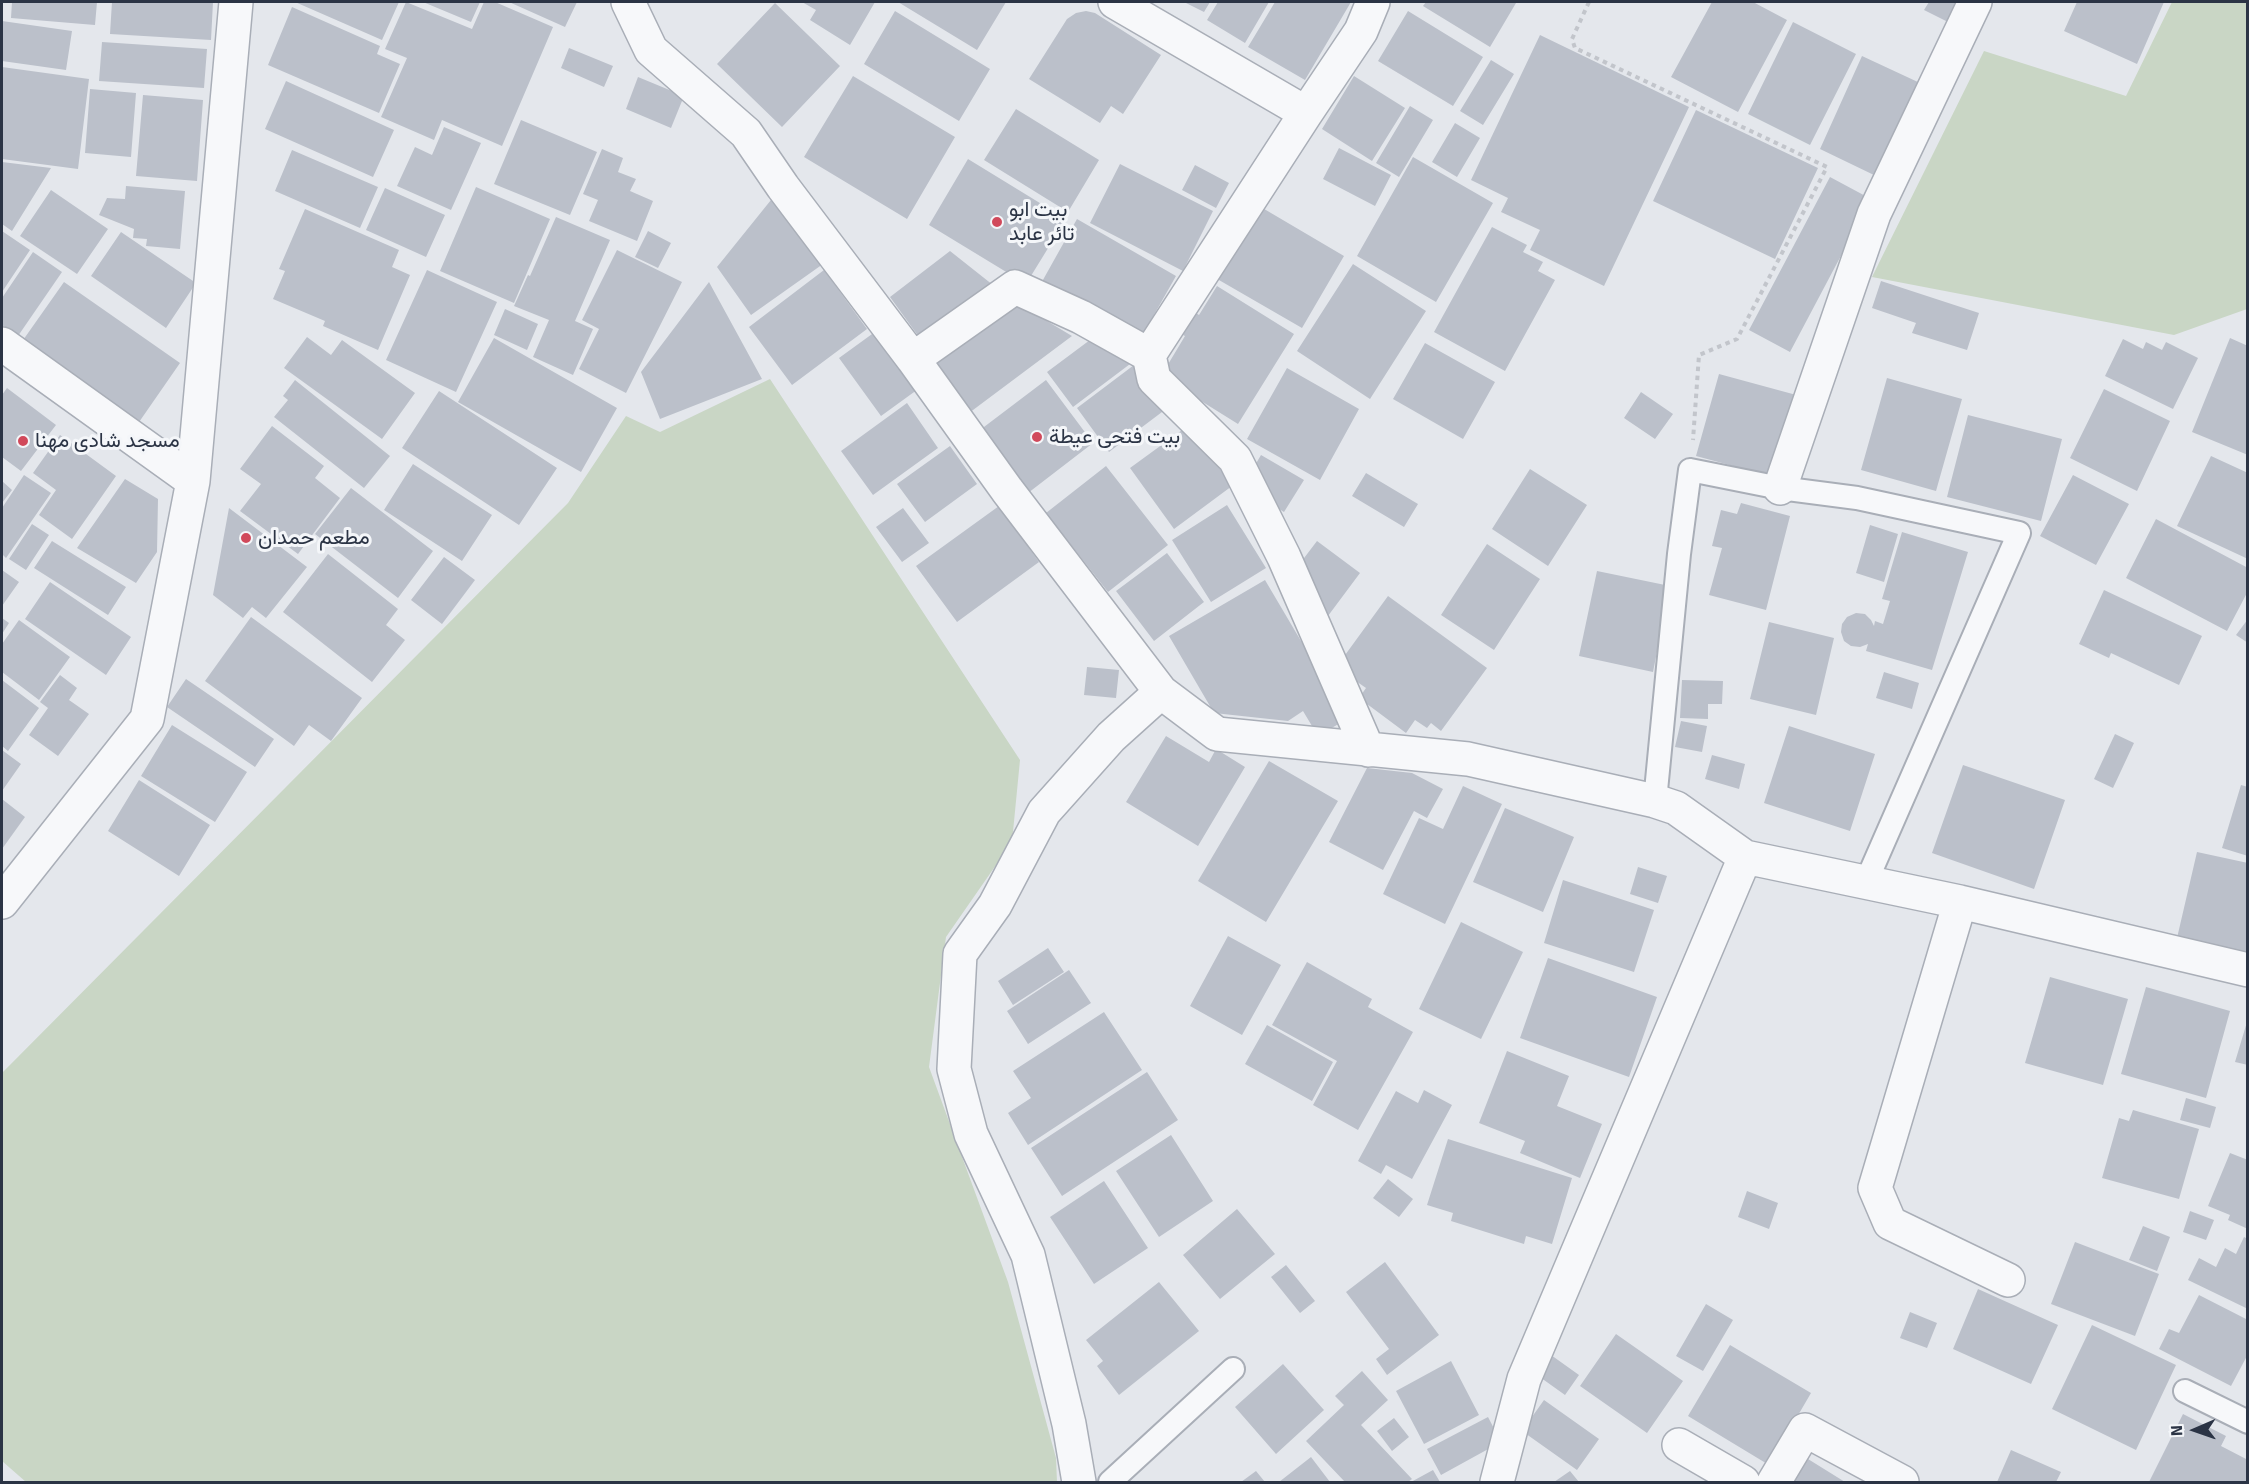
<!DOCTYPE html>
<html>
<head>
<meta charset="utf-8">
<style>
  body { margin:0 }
  #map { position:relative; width:2249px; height:1484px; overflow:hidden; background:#e4e7ec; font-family:Signika,sans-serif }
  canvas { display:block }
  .frame { position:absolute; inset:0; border:3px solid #2b3445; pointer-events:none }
  .north { position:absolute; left:2165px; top:1400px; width:60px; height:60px; -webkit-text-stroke:4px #f4f6f9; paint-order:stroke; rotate:268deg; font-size:16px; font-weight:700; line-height:24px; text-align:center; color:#2b3445 }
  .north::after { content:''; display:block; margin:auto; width:21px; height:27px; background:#2b3445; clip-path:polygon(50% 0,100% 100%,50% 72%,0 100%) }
</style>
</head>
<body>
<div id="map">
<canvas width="2249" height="1484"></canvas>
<div class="frame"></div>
<div class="north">N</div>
</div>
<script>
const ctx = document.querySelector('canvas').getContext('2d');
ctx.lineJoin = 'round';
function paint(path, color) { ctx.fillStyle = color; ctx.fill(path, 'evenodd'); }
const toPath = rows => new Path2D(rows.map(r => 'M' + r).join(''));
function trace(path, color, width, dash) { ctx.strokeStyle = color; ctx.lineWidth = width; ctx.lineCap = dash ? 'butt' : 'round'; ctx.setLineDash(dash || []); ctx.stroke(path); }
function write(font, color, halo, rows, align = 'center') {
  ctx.font = font + ' Signika,Vazirmatn,sans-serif'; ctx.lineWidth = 6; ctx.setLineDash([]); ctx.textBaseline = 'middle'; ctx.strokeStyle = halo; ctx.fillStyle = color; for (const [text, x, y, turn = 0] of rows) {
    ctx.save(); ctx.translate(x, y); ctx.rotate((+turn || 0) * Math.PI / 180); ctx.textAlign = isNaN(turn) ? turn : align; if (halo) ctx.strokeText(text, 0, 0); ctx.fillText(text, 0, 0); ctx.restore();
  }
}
paint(toPath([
  [2172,2,2247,2,2247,309,2174,335,1872,277,1984,51,2126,96],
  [770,379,1020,760,1012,842,946,937,929,1067,1008,1282,1056,1458,1057,1482,26,1482,2,1461,2,1073,568,503,626,416,660,432]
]), '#c9d6c5');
paint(toPath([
  [12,2,97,2,95,25,11,18],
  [112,2,213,2,211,40,110,34],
  [295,2,399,2,382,40],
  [406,2,472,29,484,2,495,2,553,27,502,146,442,120,434,140,381,117,407,58,385,49],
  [423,2,480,2,471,22],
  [509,2,577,2,565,27],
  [802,2,875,2,850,45,810,20,816,10],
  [898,2,1006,2,977,50],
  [1184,2,1210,2,1204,12],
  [1218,2,1269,2,1245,43,1207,20],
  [1275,2,1351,2,1305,80,1248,47],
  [1426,2,1513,2,1516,3,1490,47,1423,6],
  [1712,2,1753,2,1787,20,1738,112,1671,77],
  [1929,2,1957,2,1948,22,1924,10],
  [2077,2,2164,2,2137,64,2064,31],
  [775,3,840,66,782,127,717,64],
  [292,7,380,46,377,54,400,64,379,113,268,65],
  [895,11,990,69,959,121,864,64],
  [1086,11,1095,13,1161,55,1123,114,1111,106,1100,123,1029,79,1067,19,1076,13],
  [1408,11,1483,57,1453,106,1378,61],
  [2,21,72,31,66,70,2,61],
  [1793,22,1856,54,1810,145,1748,114],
  [1540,35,1689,107,1604,286,1530,250,1540,230,1501,212,1508,198,1471,180],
  [102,42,207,49,204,88,99,81],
  [569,48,613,66,604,87,561,68],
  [1862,56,1920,83,1876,176,1820,149],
  [1491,60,1514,74,1483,125,1460,111],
  [2,67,89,79,78,169,2,159],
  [853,76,955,137,907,219,804,157],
  [1354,76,1405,108,1372,161,1322,129],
  [638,77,684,96,671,128,626,109],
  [286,81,394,130,373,177,265,129],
  [90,89,136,93,131,157,85,153],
  [143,95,203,100,197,181,136,176],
  [1410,106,1433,120,1399,177,1376,163],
  [1016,109,1099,160,1068,212,984,160],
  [1696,110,1818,168,1775,259,1653,201],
  [521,120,597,152,570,215,494,184],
  [1455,123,1480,138,1457,177,1432,162],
  [444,127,481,143,451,210,397,186,415,147,432,155],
  [1339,148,1391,175,1375,206,1323,179],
  [602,149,623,158,618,172,636,179,630,191,653,201,637,241,589,221,598,200,583,194],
  [292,150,378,187,360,228,275,191],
  [1413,157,1493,203,1436,302,1357,256],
  [968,159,1066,219,1026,284,929,225],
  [2,162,51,168,12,231,2,224],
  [1120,164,1213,211,1183,271,1090,223],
  [1195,165,1229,183,1216,208,1182,190],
  [1830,177,1871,199,1790,352,1749,330],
  [126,186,185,191,180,249,146,246,147,239,133,238,134,229,99,215,107,198,125,199],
  [476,187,550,219,514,303,440,271],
  [385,188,445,215,426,257,366,230],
  [51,190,108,229,77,274,20,236],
  [775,195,823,264,751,315,717,267],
  [1254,203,1344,256,1302,328,1212,276],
  [305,209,399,250,392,267,410,275,378,350,323,326,325,321,273,299,285,271,279,269],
  [556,217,610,240,575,321,593,329,573,375,533,357,549,320,514,306,528,275,530,276],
  [1077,219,1176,276,1138,343,1039,287],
  [1492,227,1527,245,1523,252,1543,262,1538,271,1555,280,1505,371,1434,332],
  [2,231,30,250,2,292],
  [648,231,671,243,658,268,635,257],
  [121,232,196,283,166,328,91,276],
  [617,250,682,282,626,393,579,369,599,329,582,320],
  [950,251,998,289,924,344,890,297],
  [33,252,62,272,18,336,2,325,2,298],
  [1353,264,1426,311,1370,399,1297,351],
  [427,270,497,302,456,392,386,360],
  [824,270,867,329,792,385,749,327],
  [1881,281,1979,313,1967,350,1912,333,1916,323,1872,308],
  [64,282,180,363,137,425,21,343],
  [709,282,762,379,660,419,641,372],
  [1217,286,1294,334,1238,424,1161,376,1185,336,1183,335,1196,313,1199,315],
  [1007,297,1072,336,969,413,927,357],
  [505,309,538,324,527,350,494,335],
  [879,329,921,387,881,416,839,358],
  [1098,334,1138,358,1073,407,1047,372],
  [307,337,331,355,342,340,415,393,382,439,284,368],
  [494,338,617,408,581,472,458,402],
  [2230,338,2248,346,2248,455,2192,432],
  [2123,339,2143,349,2146,342,2162,350,2166,342,2198,358,2173,409,2105,376],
  [1425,343,1495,382,1463,439,1393,399],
  [1134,365,1166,409,1109,452,1077,408],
  [1287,368,1359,409,1320,480,1247,439],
  [1719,374,1800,396,1778,478,1696,456],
  [1887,378,1962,399,1936,491,1861,470],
  [295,380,390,456,364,488,274,417,288,400,283,396],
  [1046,380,1093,443,1028,493,980,430],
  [7,388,56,425,21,471,2,457,2,395],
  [2104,389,2170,421,2137,491,2070,458],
  [439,391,557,468,519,525,402,448],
  [1641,392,1673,414,1655,439,1624,418],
  [907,403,938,448,873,495,841,451],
  [1968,415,2062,439,2041,521,1947,497],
  [1189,425,1232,486,1174,529,1130,468],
  [272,426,324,466,315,478,340,498,298,554,240,511,261,484,240,469],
  [60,435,116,476,72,539,39,515,56,490,33,473],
  [950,446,977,484,925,522,897,484],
  [1261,455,1304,480,1284,512,1263,499,1251,472],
  [2211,456,2248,473,2248,559,2177,526],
  [413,464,492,515,462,561,384,510],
  [1106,466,1168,545,1108,592,1046,513],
  [1530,469,1587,505,1548,566,1492,529],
  [1366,473,1418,504,1404,527,1352,496],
  [24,475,51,493,6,558,2,554,2,508],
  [2073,475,2129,504,2096,565,2040,536],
  [125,479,158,499,157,552,136,583,77,548],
  [2,481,12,490,2,503],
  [351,488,433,551,398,598,315,534],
  [1741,503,1790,516,1766,610,1709,595,1722,548,1712,546,1721,510,1737,514],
  [1227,505,1266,568,1211,602,1172,540],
  [999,506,1039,562,957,622,916,566],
  [229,508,307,567,266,618,252,607,243,618,213,595],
  [903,508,929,543,902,562,876,527],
  [2156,519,2248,568,2248,591,2227,631,2126,578],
  [32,524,49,535,26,570,9,559],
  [1870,525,1898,534,1884,582,1856,573],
  [1902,532,1968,552,1932,670,1866,651,1868,644,1860,647,1851,646,1844,641,1841,632,1842,624,1847,617,1856,613,1865,614,1871,620,1874,626,1875,621,1883,624,1890,601,1882,599],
  [52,541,126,587,108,615,34,568],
  [1317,541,1360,573,1322,624,1298,566],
  [1487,544,1540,579,1494,650,1441,615],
  [1167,553,1204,602,1154,641,1116,591],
  [328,554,398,609,386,625,405,640,372,682,283,612],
  [444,557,475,580,442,624,411,600],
  [2,570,19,582,2,606],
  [1597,571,1670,586,1653,672,1579,656],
  [1265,580,1347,719,1318,736,1303,711,1288,721,1214,713,1169,636],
  [50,582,131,637,106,675,25,619],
  [2104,590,2202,636,2179,685,2111,653,2109,658,2079,644],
  [1388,596,1487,668,1441,731,1431,723,1427,728,1415,720,1406,733,1359,698,1366,688,1343,672,1340,662],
  [251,617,362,698,331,741,309,725,294,746,205,681],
  [2,618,9,623,2,634],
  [2248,619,2248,643,2236,635],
  [19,620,70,657,39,700,2,672,2,644],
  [1769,622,1834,638,1816,715,1750,699],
  [1087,667,1119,670,1116,698,1084,695],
  [1884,672,1919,683,1912,709,1876,698],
  [60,675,77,688,69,700,89,714,58,756,29,735,48,708,40,702],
  [186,679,274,739,255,767,167,707],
  [2,680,39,708,8,751,2,746],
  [1682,680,1723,681,1722,704,1708,704,1708,719,1680,718],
  [1681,721,1707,726,1702,752,1675,747],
  [172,725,247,772,215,822,141,776],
  [1789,726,1875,754,1850,831,1764,803],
  [2115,734,2134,743,2113,788,2094,779],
  [1166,736,1209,762,1216,749,1245,767,1198,846,1126,802],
  [2,750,21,764,2,791],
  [1712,755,1745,764,1739,789,1705,779],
  [1269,761,1338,801,1266,922,1198,881],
  [1963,765,2065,800,2034,889,1932,853],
  [1367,768,1412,773,1443,789,1427,818,1414,811,1383,870,1329,842],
  [139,780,210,825,179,876,108,831],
  [2241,785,2248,787,2248,856,2222,848],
  [1463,786,1502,804,1445,924,1383,894,1419,818,1443,829],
  [2,799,25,817,2,849],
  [1505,808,1574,837,1543,912,1473,882],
  [2197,852,2248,863,2248,955,2177,938],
  [1638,867,1667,876,1658,903,1630,894],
  [1563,880,1654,910,1634,972,1544,943],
  [1461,922,1523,952,1481,1039,1419,1009],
  [1228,936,1281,965,1242,1035,1190,1006],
  [1048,948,1064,972,1013,1005,998,981],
  [1548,958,1657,997,1629,1077,1520,1038],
  [1307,962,1372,999,1368,1007,1413,1032,1358,1130,1313,1105,1337,1061,1272,1025],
  [1069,970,1091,1003,1028,1044,1007,1011],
  [2050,977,2128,999,2103,1085,2025,1063],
  [2146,987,2230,1011,2206,1098,2121,1074],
  [1104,1012,1142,1070,1028,1145,1008,1113,1031,1098,1013,1071],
  [2247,1022,2248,1022,2248,1065,2235,1062],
  [1267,1025,1333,1062,1312,1101,1245,1064],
  [1507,1051,1569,1076,1557,1106,1602,1124,1580,1178,1520,1153,1525,1141,1479,1123],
  [1147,1072,1178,1120,1062,1196,1031,1148],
  [1424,1090,1452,1105,1412,1179,1386,1165,1381,1174,1358,1161,1396,1091,1418,1103],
  [2186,1098,2216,1107,2210,1128,2180,1120],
  [2133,1110,2199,1129,2179,1199,2102,1178,2119,1118,2129,1121],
  [1171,1135,1213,1201,1159,1237,1116,1171],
  [1448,1139,1572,1178,1552,1244,1526,1236,1524,1244,1451,1221,1453,1213,1427,1205],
  [2230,1153,2248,1160,2248,1229,2228,1220,2230,1215,2208,1206],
  [1388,1179,1413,1199,1399,1217,1373,1198],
  [1104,1181,1148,1248,1094,1284,1050,1217],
  [1747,1191,1778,1203,1769,1229,1738,1217],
  [1237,1209,1275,1254,1220,1299,1183,1255],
  [2190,1211,2214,1220,2206,1240,2183,1232],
  [2143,1226,2170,1237,2157,1271,2129,1260],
  [2244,1237,2248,1239,2248,1309,2188,1280,2199,1258,2216,1267,2225,1248,2236,1254],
  [2075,1242,2159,1274,2135,1336,2051,1304],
  [1385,1262,1439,1335,1387,1375,1376,1359,1389,1349,1346,1292],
  [1286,1265,1315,1301,1300,1313,1271,1277],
  [1159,1282,1199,1331,1119,1395,1097,1366,1103,1361,1086,1340],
  [1978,1289,2058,1325,2031,1384,1953,1349],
  [2199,1295,2248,1320,2248,1354,2231,1386,2159,1349,2169,1329,2179,1333],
  [1706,1304,1733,1320,1703,1371,1676,1356],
  [1910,1312,1937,1323,1927,1348,1900,1338],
  [2092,1325,2176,1365,2136,1450,2052,1409],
  [1616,1334,1683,1381,1647,1433,1580,1386],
  [1730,1345,1811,1393,1769,1465,1688,1416],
  [1551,1355,1579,1375,1565,1395,1537,1375],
  [1451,1361,1479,1415,1424,1444,1396,1391],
  [1283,1364,1324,1410,1276,1454,1235,1407],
  [1362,1371,1388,1400,1361,1425,1412,1479,1408,1482,1345,1482,1306,1441,1344,1405,1335,1396],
  [1544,1400,1599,1439,1577,1470,1522,1431],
  [2183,1414,2226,1436,2221,1446,2248,1460,2248,1482,2149,1482],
  [1488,1417,1501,1442,1441,1475,1427,1449],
  [1394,1418,1409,1437,1392,1451,1377,1431],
  [2011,1450,2061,1472,2056,1482,1997,1482],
  [1311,1457,1330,1482,1279,1482],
  [1808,1459,1845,1482,1794,1482],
  [1433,1470,1440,1482,1411,1482],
  [1256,1471,1265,1482,1241,1482],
  [1570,1471,1579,1482,1554,1482]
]), '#bbc0ca');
const service = toPath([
  [1655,801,1679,554,1690,470,1780,488,1857,498,2019,533,1866,882],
  [2185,1391,2248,1422],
  [1110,1482,1233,1369]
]);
const minor = toPath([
  [628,2,651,50,746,133,783,187,913,359,1015,287,1081,317,1149,355,1154,379,1235,459,1284,557,1368,750],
  [1115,2,1306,113,1149,355],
  [1306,113,1361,31,1373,2],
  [2,344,193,481],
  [913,359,1007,490,1161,692],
  [1780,488,1874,214,1975,2],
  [2,902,147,719,193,481,236,2],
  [1960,902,1875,1188,1890,1223,2008,1280],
  [1679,1445,1743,1482],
  [1079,1482,1069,1424,1028,1255,971,1134,954,1069,960,954,995,905,1044,812,1111,737,1161,692,1217,734,1468,759,1655,801,1676,808,1745,857,1960,902,2248,970],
  [1497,1482,1524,1379,1745,857],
  [1774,1482,1805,1430,1902,1482]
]);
trace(service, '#a9aeb7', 26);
trace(minor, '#a9aeb7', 36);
trace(toPath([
  [1589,2,1572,39,1575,48,1827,167,1737,339,1699,355,1693,440]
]), '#c2c5cb', 4, [4.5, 4.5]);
trace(service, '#f7f8fa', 22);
trace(minor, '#f7f8fa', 33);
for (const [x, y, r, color] of [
  [997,222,6,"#d1495b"],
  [1037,437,6,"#d1495b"],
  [23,441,6,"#d1495b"],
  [246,538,6,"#d1495b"]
]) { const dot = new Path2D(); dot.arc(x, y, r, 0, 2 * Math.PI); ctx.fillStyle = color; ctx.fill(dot); trace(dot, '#f4f6f9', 2); }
write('21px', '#2b3445', '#f4f6f9', [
  ["بيت ابو",1009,210],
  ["تائر عابد",1009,234],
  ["بيت فتحى عيطة",1049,437],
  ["مسجد شادى مهنا",35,441],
  ["مطعم حمدان",258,538]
], 'left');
</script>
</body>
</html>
